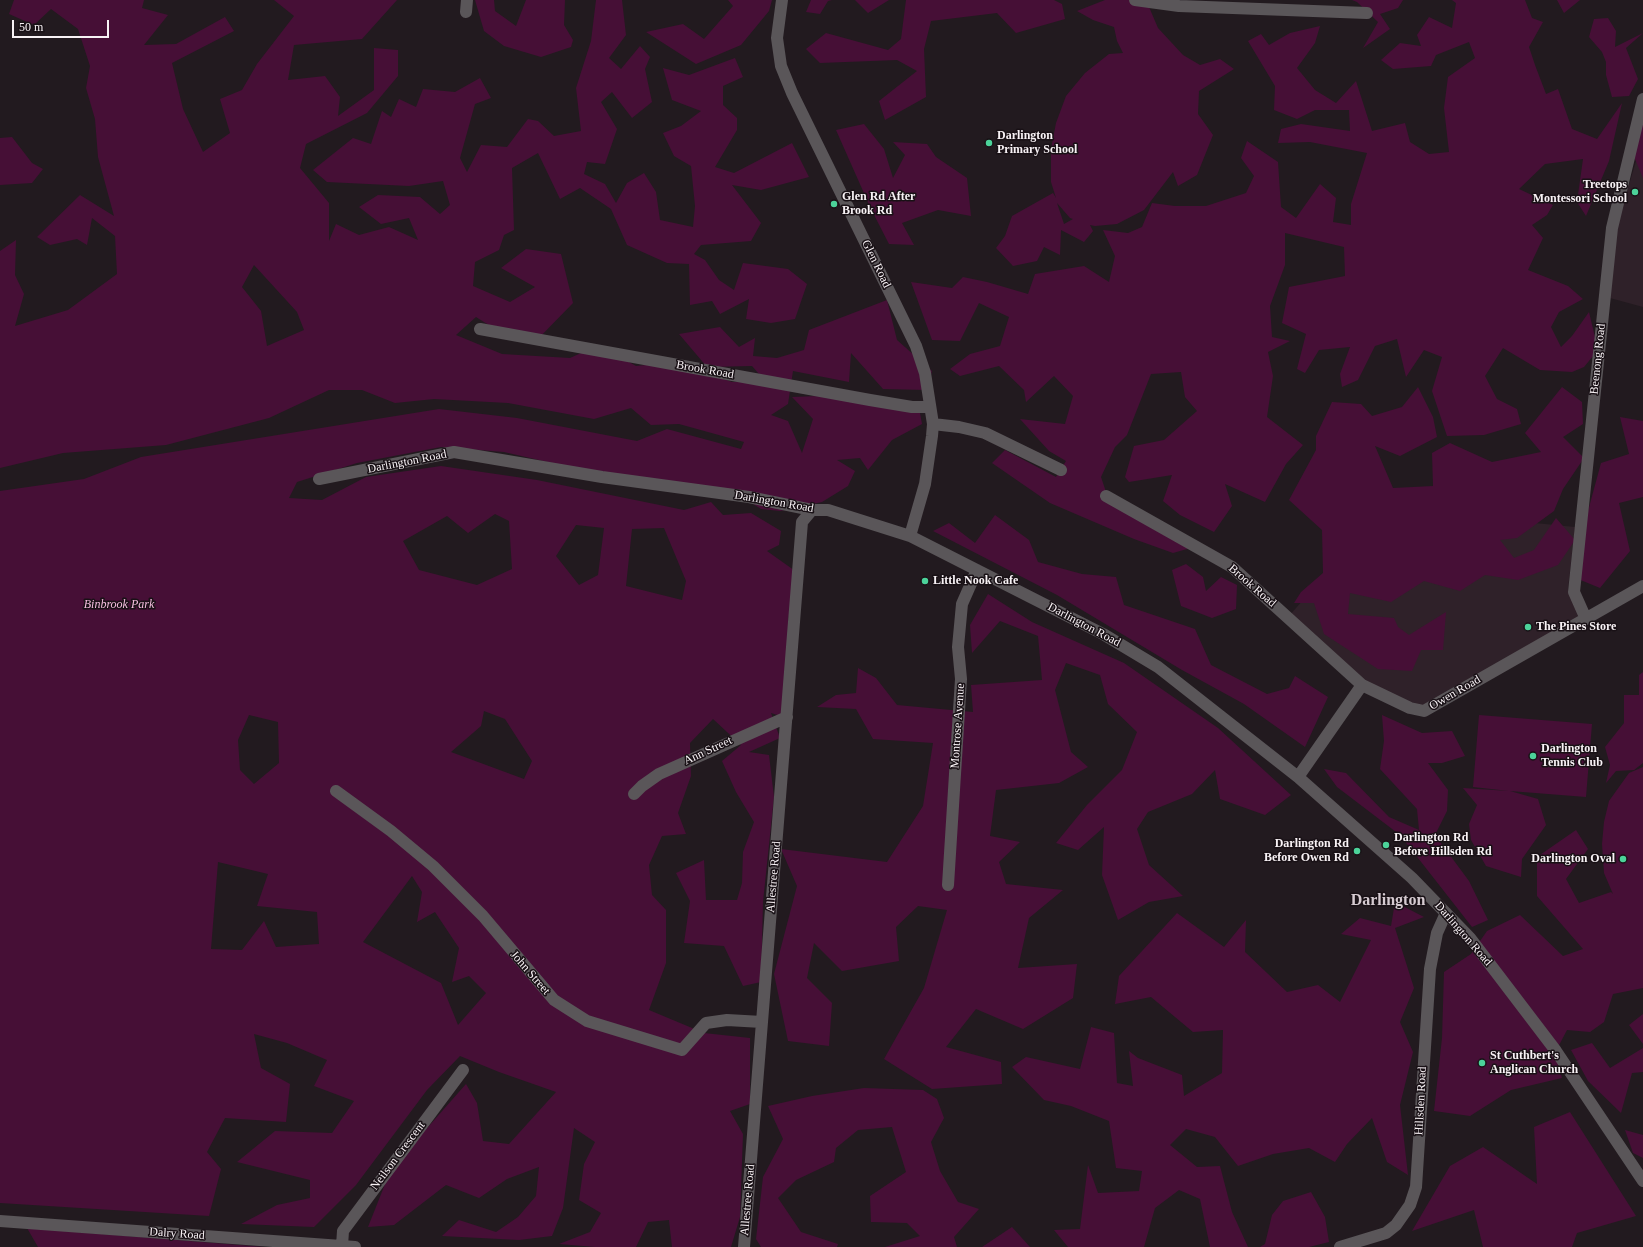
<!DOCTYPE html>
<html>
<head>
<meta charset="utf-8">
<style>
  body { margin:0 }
  #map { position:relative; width:1643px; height:1247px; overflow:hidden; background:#221a1f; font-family:Georgia,serif }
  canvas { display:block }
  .scale { position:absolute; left:12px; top:20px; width:97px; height:18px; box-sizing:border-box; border:2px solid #f8f2f5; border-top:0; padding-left:5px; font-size:12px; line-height:14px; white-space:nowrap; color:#f8f2f5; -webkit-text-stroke:3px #191116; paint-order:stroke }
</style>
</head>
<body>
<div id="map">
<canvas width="1643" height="1247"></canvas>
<div class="scale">50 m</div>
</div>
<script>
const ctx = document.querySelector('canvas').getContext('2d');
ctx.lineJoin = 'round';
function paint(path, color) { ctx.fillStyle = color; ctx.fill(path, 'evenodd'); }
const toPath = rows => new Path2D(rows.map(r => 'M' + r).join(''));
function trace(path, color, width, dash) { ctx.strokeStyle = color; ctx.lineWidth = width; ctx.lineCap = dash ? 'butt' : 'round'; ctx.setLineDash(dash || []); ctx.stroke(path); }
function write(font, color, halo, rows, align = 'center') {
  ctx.font = font + ' Georgia,serif'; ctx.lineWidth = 3; ctx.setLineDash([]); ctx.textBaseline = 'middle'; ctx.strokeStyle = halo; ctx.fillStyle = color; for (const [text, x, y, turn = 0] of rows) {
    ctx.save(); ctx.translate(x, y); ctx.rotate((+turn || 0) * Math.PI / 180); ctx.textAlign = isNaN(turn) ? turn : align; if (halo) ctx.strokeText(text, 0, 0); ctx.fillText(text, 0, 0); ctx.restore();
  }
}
paint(toPath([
  [1639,151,1643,152,1643,307,1610,298,1615,232],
  [1384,508,1575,527,1568,589,1583,617,1421,713,1370,687,1289,616]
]), '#2f2129');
paint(toPath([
  [14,0,144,0,142,8,168,15,144,45,176,44,225,17,234,31,172,63,183,109,203,152,230,133,220,99,242,90,257,64,294,16,274,0,397,0,362,39,294,45,288,80,325,76,340,97,338,116,374,90,374,48,398,50,398,76,367,113,306,144,300,168,329,203,329,241,336,224,359,235,389,227,418,240,409,218,381,224,359,207,378,195,420,197,440,214,450,205,443,181,409,186,327,182,313,170,353,138,371,144,382,111,391,117,399,99,416,107,423,89,455,92,480,78,491,98,475,104,460,158,467,172,481,145,507,147,528,119,538,121,554,136,581,131,576,88,591,41,596,0,622,0,626,35,609,58,621,69,640,46,650,57,645,69,652,102,632,118,612,92,601,102,617,129,605,164,587,162,584,174,605,184,616,203,627,183,644,173,656,192,660,220,693,227,695,206,691,166,674,156,663,133,681,126,701,111,672,100,663,68,689,75,735,58,743,77,723,86,723,105,737,118,737,130,715,167,734,173,792,143,809,177,761,190,732,185,761,223,751,241,701,245,694,254,705,260,719,280,734,290,743,263,788,269,807,284,795,319,771,323,746,319,749,299,720,314,712,301,690,305,689,264,667,263,627,245,611,209,580,188,560,199,538,153,512,168,514,230,504,235,499,250,475,262,473,286,510,302,535,287,501,268,526,249,561,254,573,303,535,342,511,339,476,317,456,335,502,354,570,358,599,345,636,366,676,362,732,382,766,382,752,366,707,367,679,334,720,327,739,347,755,338,753,356,777,358,804,350,809,330,887,300,897,340,932,371,927,390,883,389,851,353,849,382,793,371,788,404,771,415,788,421,802,453,813,419,792,397,846,395,920,413,922,424,892,440,868,470,860,458,837,460,855,471,848,486,822,502,780,511,761,509,735,492,609,476,504,452,441,447,357,463,297,482,289,498,322,500,366,477,441,466,537,480,684,510,711,502,723,515,751,513,781,531,779,545,767,551,798,573,788,620,788,668,784,717,771,713,780,738,749,752,769,755,774,797,763,902,761,982,743,986,724,946,684,943,690,901,676,873,704,860,706,900,737,900,742,883,743,852,754,822,736,792,722,761,741,745,713,719,690,743,691,776,678,813,686,834,662,836,649,865,652,895,666,910,666,963,649,1010,704,1033,750,1038,750,1104,730,1111,743,1134,740,1217,731,1247,672,1247,669,1220,648,1222,636,1247,595,1247,559,1244,590,1232,601,1213,579,1200,584,1164,595,1142,574,1128,563,1208,552,1236,519,1240,442,1236,459,1220,496,1232,518,1217,536,1196,539,1167,507,1179,479,1198,446,1185,394,1225,368,1227,391,1169,466,1084,477,1103,483,1141,509,1144,556,1092,499,1072,460,1056,427,1090,356,1185,314,1227,241,1224,277,1205,310,1198,310,1180,237,1162,275,1131,332,1133,354,1101,314,1086,327,1060,287,1043,254,1034,261,1068,290,1084,286,1122,225,1118,207,1152,221,1169,209,1216,0,1203,0,491,84,479,141,457,439,409,517,418,637,441,667,429,741,449,744,442,679,424,651,425,631,408,594,419,508,403,434,399,395,403,362,390,329,390,269,418,166,445,63,453,0,468,0,251,16,240,15,275,24,294,15,326,68,310,117,274,115,236,92,218,87,245,77,239,50,245,37,237,80,195,114,216,98,157,95,119,86,88,90,66,78,29,51,9,34,25,9,14],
  [254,265,297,312,304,330,267,346,261,311,242,287],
  [495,514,509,521,512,569,477,585,419,570,403,541,447,516,468,533],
  [576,525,604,528,598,575,579,585,556,556],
  [664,528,686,581,682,600,626,586,632,529],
  [484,711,505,719,532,761,524,779,451,752,481,726],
  [249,715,278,722,279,763,254,784,240,770,238,740],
  [218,862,268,874,257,906,317,912,319,944,276,947,264,921,242,950,211,949],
  [412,876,422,892,417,922,435,912,459,948,452,982,469,976,486,993,458,1025,441,983,363,942],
  [475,0,494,0,495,11,516,26,526,0,565,0,564,25,573,40,571,47,541,57,504,46,484,31],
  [728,0,772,0,769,11,741,45,696,64,646,32,683,24,704,39,733,6],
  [811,0,832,0,828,1,820,14,806,12],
  [855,0,889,0,868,13],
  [906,0,1054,0,1062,4,1065,19,1016,33,997,13,931,21,924,49,926,97,885,120,879,101,917,71,897,60,820,63,806,49,826,33,888,50,901,39],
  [1105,0,1146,0,1158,28,1183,55,1200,65,1220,59,1234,69,1199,91,1198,114,1213,135,1197,175,1178,186,1173,172,1144,210,1117,224,1095,226,1090,225,1093,231,1084,242,1061,230,1060,255,1044,247,1037,261,1013,266,996,248,1005,236,1012,216,1053,193,1056,198,1051,182,1051,149,1056,123,1066,96,1085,73,1109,54,1123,53,1117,41,1114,27,1093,20,1077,11],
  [1057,203,1070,218,1073,219,1064,224],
  [1352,0,1403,0,1398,8,1380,14,1390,29,1363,48,1378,22,1357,2],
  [1452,0,1525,0,1532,18,1543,22,1529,47,1535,65,1546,94,1558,89,1572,129,1597,139,1622,103,1609,161,1586,216,1577,202,1583,159,1545,164,1519,189,1553,205,1547,215,1532,225,1543,238,1528,270,1568,286,1583,299,1559,312,1551,327,1561,347,1572,336,1589,312,1598,350,1584,367,1572,372,1540,370,1503,348,1485,376,1497,399,1517,409,1521,424,1484,435,1447,436,1432,391,1442,357,1424,350,1406,377,1397,339,1375,346,1358,380,1342,387,1340,374,1350,347,1319,350,1305,373,1297,369,1306,334,1282,323,1289,287,1345,276,1344,247,1285,233,1285,265,1270,306,1272,337,1290,341,1268,352,1273,376,1267,417,1303,445,1286,464,1265,502,1225,484,1232,506,1214,532,1180,515,1163,501,1172,475,1129,482,1125,477,1134,446,1164,440,1197,411,1185,397,1181,372,1151,374,1127,435,1115,447,1101,477,1108,498,1194,547,1173,553,1134,539,1050,503,992,463,1005,450,1056,477,1066,461,1049,451,1020,419,1065,424,1073,396,1054,376,1026,402,1024,390,999,366,960,376,950,369,970,354,1000,346,1009,317,979,303,960,341,932,340,911,282,952,288,963,277,987,282,1028,294,1035,274,1084,266,1109,282,1115,256,1103,230,1128,233,1142,227,1152,203,1175,206,1206,206,1246,193,1254,176,1241,158,1247,141,1278,162,1281,207,1296,218,1320,184,1336,198,1333,222,1351,225,1351,204,1367,153,1310,142,1278,143,1281,129,1301,124,1350,131,1349,110,1315,110,1297,119,1274,110,1275,86,1248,41,1261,34,1269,45,1290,33,1320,26,1315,43,1297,68,1315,90,1336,103,1356,81,1372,131,1405,123,1410,142,1429,154,1449,152,1444,108,1448,77,1475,58,1469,42,1436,55,1431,66,1393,69,1381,60,1400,43,1421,46,1417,35,1429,17,1452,28,1456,3],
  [1557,0,1580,0,1564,13],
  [1608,18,1616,31,1615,47,1643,33,1626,48,1638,79,1629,96,1612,97,1606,75,1606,62,1602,52,1589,37,1594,19],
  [1643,113,1643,178,1632,152],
  [864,124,884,149,893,178,905,155,893,142,927,144,936,157,967,178,971,216,938,210,902,223,914,245,889,244,871,209,836,130],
  [12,137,32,163,43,169,32,183,0,185,0,138],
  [1418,387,1433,417,1437,437,1400,456,1375,446,1393,488,1433,486,1432,453,1450,443,1492,462,1541,452,1525,433,1562,387,1582,402,1583,424,1563,437,1584,458,1563,489,1554,511,1517,538,1500,540,1514,558,1534,550,1556,518,1575,540,1558,565,1518,580,1485,575,1460,591,1424,581,1391,602,1350,593,1348,614,1394,618,1398,627,1409,635,1446,612,1443,650,1421,650,1412,671,1378,669,1324,634,1314,603,1294,603,1301,592,1323,573,1322,530,1289,500,1316,450,1316,436,1332,402,1361,404,1372,416,1402,407],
  [1620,417,1643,421,1643,497,1619,503,1630,551,1600,588,1578,579,1588,511,1601,463,1629,454],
  [995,515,1029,540,1038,562,1082,574,1116,577,1124,605,1195,629,1211,665,1267,694,1289,688,1295,676,1328,697,1305,747,1244,704,1182,670,1057,595,933,531,949,523,975,543],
  [1186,564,1203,577,1206,591,1221,577,1237,585,1236,609,1212,618,1181,606,1172,570],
  [988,594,1032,622,1124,663,1218,728,1291,795,1265,815,1220,799,1215,770,1192,794,1148,812,1137,829,1149,865,1183,896,1149,902,1118,920,1102,875,1104,827,1078,850,1056,843,1087,805,1122,770,1137,732,1108,704,1100,675,1066,663,1055,690,1071,752,1088,767,1059,783,996,790,990,836,1020,842,999,862,1006,884,1063,890,1029,918,1018,968,1077,964,1073,998,1023,1029,976,1009,946,1047,1001,1062,1002,1084,932,1089,884,1059,924,988,947,910,918,906,896,927,899,961,842,971,814,943,807,978,832,1003,829,1046,788,1041,774,974,797,886,781,849,887,862,923,806,933,743,873,739,856,709,817,707,836,695,856,693,858,668,876,678,897,705,973,712,971,685,1042,680,1038,636,1000,621,972,653,970,625],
  [1643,672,1643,763,1634,770,1616,771,1606,783,1610,765,1605,747,1624,723,1624,695,1639,695,1639,675],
  [1382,715,1422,733,1452,731,1465,756,1442,763,1428,763,1448,790,1447,811,1435,835,1469,881,1488,920,1472,927,1400,835,1337,787,1324,769,1346,773,1389,817,1419,830,1417,809,1380,769,1384,741],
  [1479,715,1592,724,1586,797,1510,791,1538,799,1546,825,1522,859,1521,877,1486,866,1471,840,1469,824,1477,805,1463,788,1509,791,1473,787],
  [1643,767,1643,988,1613,994,1604,1022,1590,1032,1567,1030,1555,1053,1562,1078,1511,1090,1470,1116,1434,1111,1442,1038,1444,972,1471,954,1487,931,1520,915,1563,956,1583,949,1537,896,1537,857,1576,830,1588,849,1566,879,1579,903,1611,892,1613,894,1604,873,1602,844,1604,822,1609,801,1629,773],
  [1395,902,1424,917,1395,928,1414,988,1400,1022,1413,1052,1400,1105,1408,1175,1387,1162,1372,1118,1347,1144,1335,1162,1309,1148,1273,1154,1238,1166,1215,1137,1186,1129,1170,1145,1197,1167,1220,1166,1232,1212,1248,1247,1210,1247,1200,1199,1179,1190,1155,1208,1144,1247,1068,1247,1054,1230,1080,1229,1088,1165,1098,1193,1139,1191,1142,1171,1116,1168,1109,1121,1071,1106,1044,1100,1012,1067,1026,1057,1080,1069,1091,1027,1114,1033,1117,1083,1133,1086,1129,1051,1138,1058,1182,1075,1184,1096,1222,1073,1223,1030,1193,1032,1151,997,1115,1004,1119,976,1177,913,1224,947,1246,920,1245,952,1287,992,1318,985,1340,1002,1371,940,1341,934,1360,918,1391,926],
  [1643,1014,1643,1044,1629,1025],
  [1592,1043,1610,1068,1643,1048,1643,1072,1632,1073,1621,1113,1588,1081,1571,1050],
  [864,1088,923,1090,937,1099,944,1118,931,1142,940,1171,958,1202,979,1209,954,1237,957,1247,885,1247,920,1236,907,1223,871,1222,870,1196,906,1172,892,1127,858,1130,836,1148,834,1162,796,1180,778,1198,801,1232,838,1244,837,1247,761,1247,756,1239,763,1177,783,1139,768,1106,812,1096],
  [1570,1112,1636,1216,1577,1233,1572,1247,1483,1247,1474,1210,1412,1231,1450,1166,1483,1147,1537,1184,1534,1127],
  [1625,1130,1643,1135,1643,1158,1633,1153],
  [1311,1192,1325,1217,1329,1242,1309,1247,1260,1247,1265,1244,1272,1215,1283,1201],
  [1012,1227,1030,1247,982,1247],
  [27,1228,264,1247,38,1247]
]), '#460f36');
trace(toPath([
  [782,0,777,38,781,66,792,93,916,346,925,373,933,424,932,436,925,484,910,536],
  [1135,0,1179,6,1367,13],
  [466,12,467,0],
  [480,329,870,400,912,407,930,407],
  [933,424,959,427,985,433,1061,470],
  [319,479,454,452,602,477,749,497,812,510,828,510,910,536,1103,634,1158,667,1298,777,1412,878,1470,938,1556,1051,1643,1181],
  [1106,496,1232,567,1362,685,1410,708,1424,711,1643,586],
  [1586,619,1574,592,1612,228,1643,99],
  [1298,777,1362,685],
  [336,791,391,831,433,866,483,916,554,1000,587,1021,682,1050,706,1023,727,1020,762,1022],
  [634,794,642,786,659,774,787,717],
  [948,885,961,679,958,647,962,604,977,570],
  [0,1221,355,1247],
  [342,1246,343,1231,463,1070],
  [744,1247,802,522,812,510],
  [1340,1247,1386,1233,1396,1225,1410,1205,1416,1187,1430,969,1437,933,1446,913]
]), '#5a5659', 12);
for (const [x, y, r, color] of [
  [989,143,4,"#4cd39a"],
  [1635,192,4,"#4cd39a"],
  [834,204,4,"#4cd39a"],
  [925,581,4,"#4cd39a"],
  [1528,627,4,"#4cd39a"],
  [1533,756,4,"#4cd39a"],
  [1386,845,4,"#4cd39a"],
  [1357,851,4,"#4cd39a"],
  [1623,859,4,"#4cd39a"],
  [1482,1063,4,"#4cd39a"]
]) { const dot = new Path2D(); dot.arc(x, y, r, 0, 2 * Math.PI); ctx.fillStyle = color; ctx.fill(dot); trace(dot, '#191116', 1.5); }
write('bold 12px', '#f8f2f5', '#191116', [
  ["Darlington",997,136],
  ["Primary School",997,150],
  ["Treetops",1627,185,"right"],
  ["Montessori School",1627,199,"right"],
  ["Glen Rd After",842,197],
  ["Brook Rd",842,211],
  ["Little Nook Cafe",933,581],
  ["The Pines Store",1536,627],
  ["Darlington",1541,749],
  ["Tennis Club",1541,763],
  ["Darlington Rd",1394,838],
  ["Before Hillsden Rd",1394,852],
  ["Darlington Rd",1349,844,"right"],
  ["Before Owen Rd",1349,858,"right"],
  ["Darlington Oval",1615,859,"right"],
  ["St Cuthbert's",1490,1056],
  ["Anglican Church",1490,1070]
], 'left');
write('12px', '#f8f2f5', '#191116', [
  ["Glen Road",876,264,64],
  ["Beenong Road",1598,359,-84],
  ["Brook Road",705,370,10],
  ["Darlington Road",407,462,-11],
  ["Darlington Road",774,502,10],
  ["Brook Road",1252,586,41],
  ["Darlington Road",1084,625,28],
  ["Owen Road",1455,693,-30],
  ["Montrose Avenue",958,726,-86],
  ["Ann Street",708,751,-25],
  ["Allestree Road",774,877,-85],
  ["Darlington Road",1463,934,49],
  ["John Street",530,973,49],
  ["Hillsden Road",1421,1101,-87],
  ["Neilson Crescent",398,1156,-53],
  ["Allestree Road",748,1200,-85],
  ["Dalry Road",177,1234,4]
]);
write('italic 12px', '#f7bee1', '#191116', [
  ["Binbrook Park",119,605]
]);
write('bold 16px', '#d6cbd1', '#191116', [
  ["Darlington",1388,901]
]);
</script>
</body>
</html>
